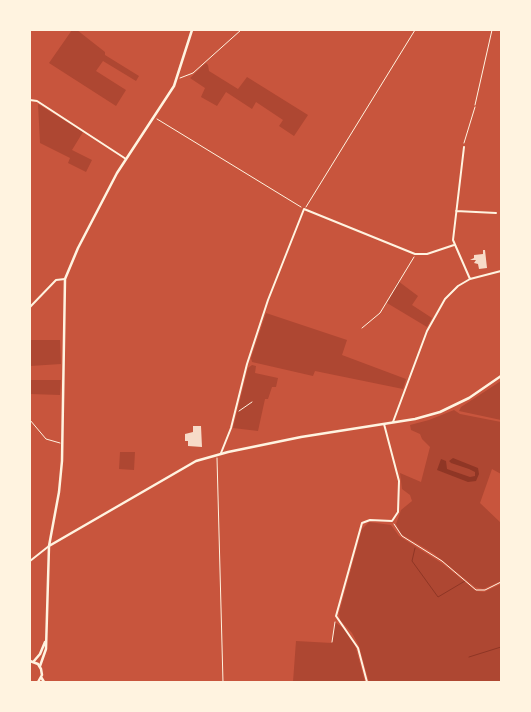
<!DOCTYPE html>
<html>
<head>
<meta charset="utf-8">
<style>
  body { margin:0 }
  #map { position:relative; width:531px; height:712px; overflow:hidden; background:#c8553d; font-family:"Open Sans",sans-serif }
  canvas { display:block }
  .frame { position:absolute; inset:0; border:31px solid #fff3e0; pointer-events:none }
</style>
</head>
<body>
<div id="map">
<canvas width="531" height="712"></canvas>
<div class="frame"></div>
</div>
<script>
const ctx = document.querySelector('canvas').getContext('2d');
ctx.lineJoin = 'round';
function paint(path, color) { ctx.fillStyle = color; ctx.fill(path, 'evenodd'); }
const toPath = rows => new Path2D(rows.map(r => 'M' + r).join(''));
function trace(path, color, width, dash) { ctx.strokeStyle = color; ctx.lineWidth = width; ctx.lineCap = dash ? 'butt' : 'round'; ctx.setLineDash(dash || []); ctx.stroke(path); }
paint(toPath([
  [72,30,77,30,105,52,105,55,139,76,136,81,103,61,96,71,126,90,116,106,49,63],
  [206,63,208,65,209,71,238,89,247,77,308,115,294,136,279,126,283,120,256,102,252,109,226,92,217,106,201,97,205,88,190,78],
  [38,104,83,132,72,150,92,160,86,172,68,163,70,158,40,143],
  [398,281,418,296,412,305,432,318,427,327,387,303],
  [266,313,347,340,342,355,406,379,403,389,315,371,313,376,252,362,251,358],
  [30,340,60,340,61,364,30,366,31,380,61,380,60,395,30,394],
  [252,365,256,366,255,373,278,378,276,387,272,387,268,399,265,399,258,431,233,428,248,368],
  [501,381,501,420,459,411,461,407],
  [454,410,460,414,501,422,501,474,492,469,480,503,501,523,501,581,483,589,475,587,433,553,401,534,396,524,401,510,412,501,410,495,402,489,400,473,421,482,430,447,422,439,420,434,411,430,410,425,429,420],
  [120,452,135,452,134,470,119,469],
  [369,522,391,525,399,536,443,564,476,591,484,592,501,584,501,682,369,682,359,646,352,633,340,620,339,613,362,529],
  [335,622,346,630,355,645,365,682,293,682,296,641,332,643]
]), '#ae4732');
paint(toPath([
  [453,458,478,468,479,474,476,481,468,482,437,470,441,459,446,461,447,469,470,477,475,476,475,472,469,469,451,463,449,461]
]), '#8f3625');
trace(toPath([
  [415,548,412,561,438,597,465,581],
  [469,657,501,647]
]), '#8f3625', 1);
paint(toPath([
  [483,250,485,250,487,268,479,269,478,264,474,263,476,260,470,260,474,258,474,255,483,254],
  [193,426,201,426,202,447,188,446,188,441,185,441,185,434,193,432]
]), '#f7dbc8');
trace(toPath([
  [180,78,193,73,241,30],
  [475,105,492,30],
  [157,119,301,207],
  [464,143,475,107],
  [306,207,415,30],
  [362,328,380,313,414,257],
  [239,411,252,402],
  [30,420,46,439,60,443],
  [217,458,223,682],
  [394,524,402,536,442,561,476,590,485,590,501,582],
  [332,642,335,622]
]), '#fff3e0', 1);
trace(toPath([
  [30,100,37,101,126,159],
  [464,147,453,240,470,279],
  [456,211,496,213],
  [30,307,56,280,65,279],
  [393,422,427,331,445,299,458,286,470,279,501,271],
  [221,453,231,428,247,364,268,300,304,209,415,254,427,254,454,245],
  [30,561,49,546],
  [367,682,358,648,336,616,362,523,370,520,392,521,398,512,399,481,384,424]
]), '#fff3e0', 2);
trace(toPath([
  [49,546,196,461,228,452,301,437,415,419,440,412,469,398,501,376],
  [34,661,40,654,45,642],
  [40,666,46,649,49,546,59,492,62,461,65,279,78,248,117,173,174,86,192,30]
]), '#fff3e0', 2.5);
trace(toPath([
  [30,661,38,664,41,669,42,675,38,682],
  [41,677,44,682]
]), '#fff3e0', 2.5);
</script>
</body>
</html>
